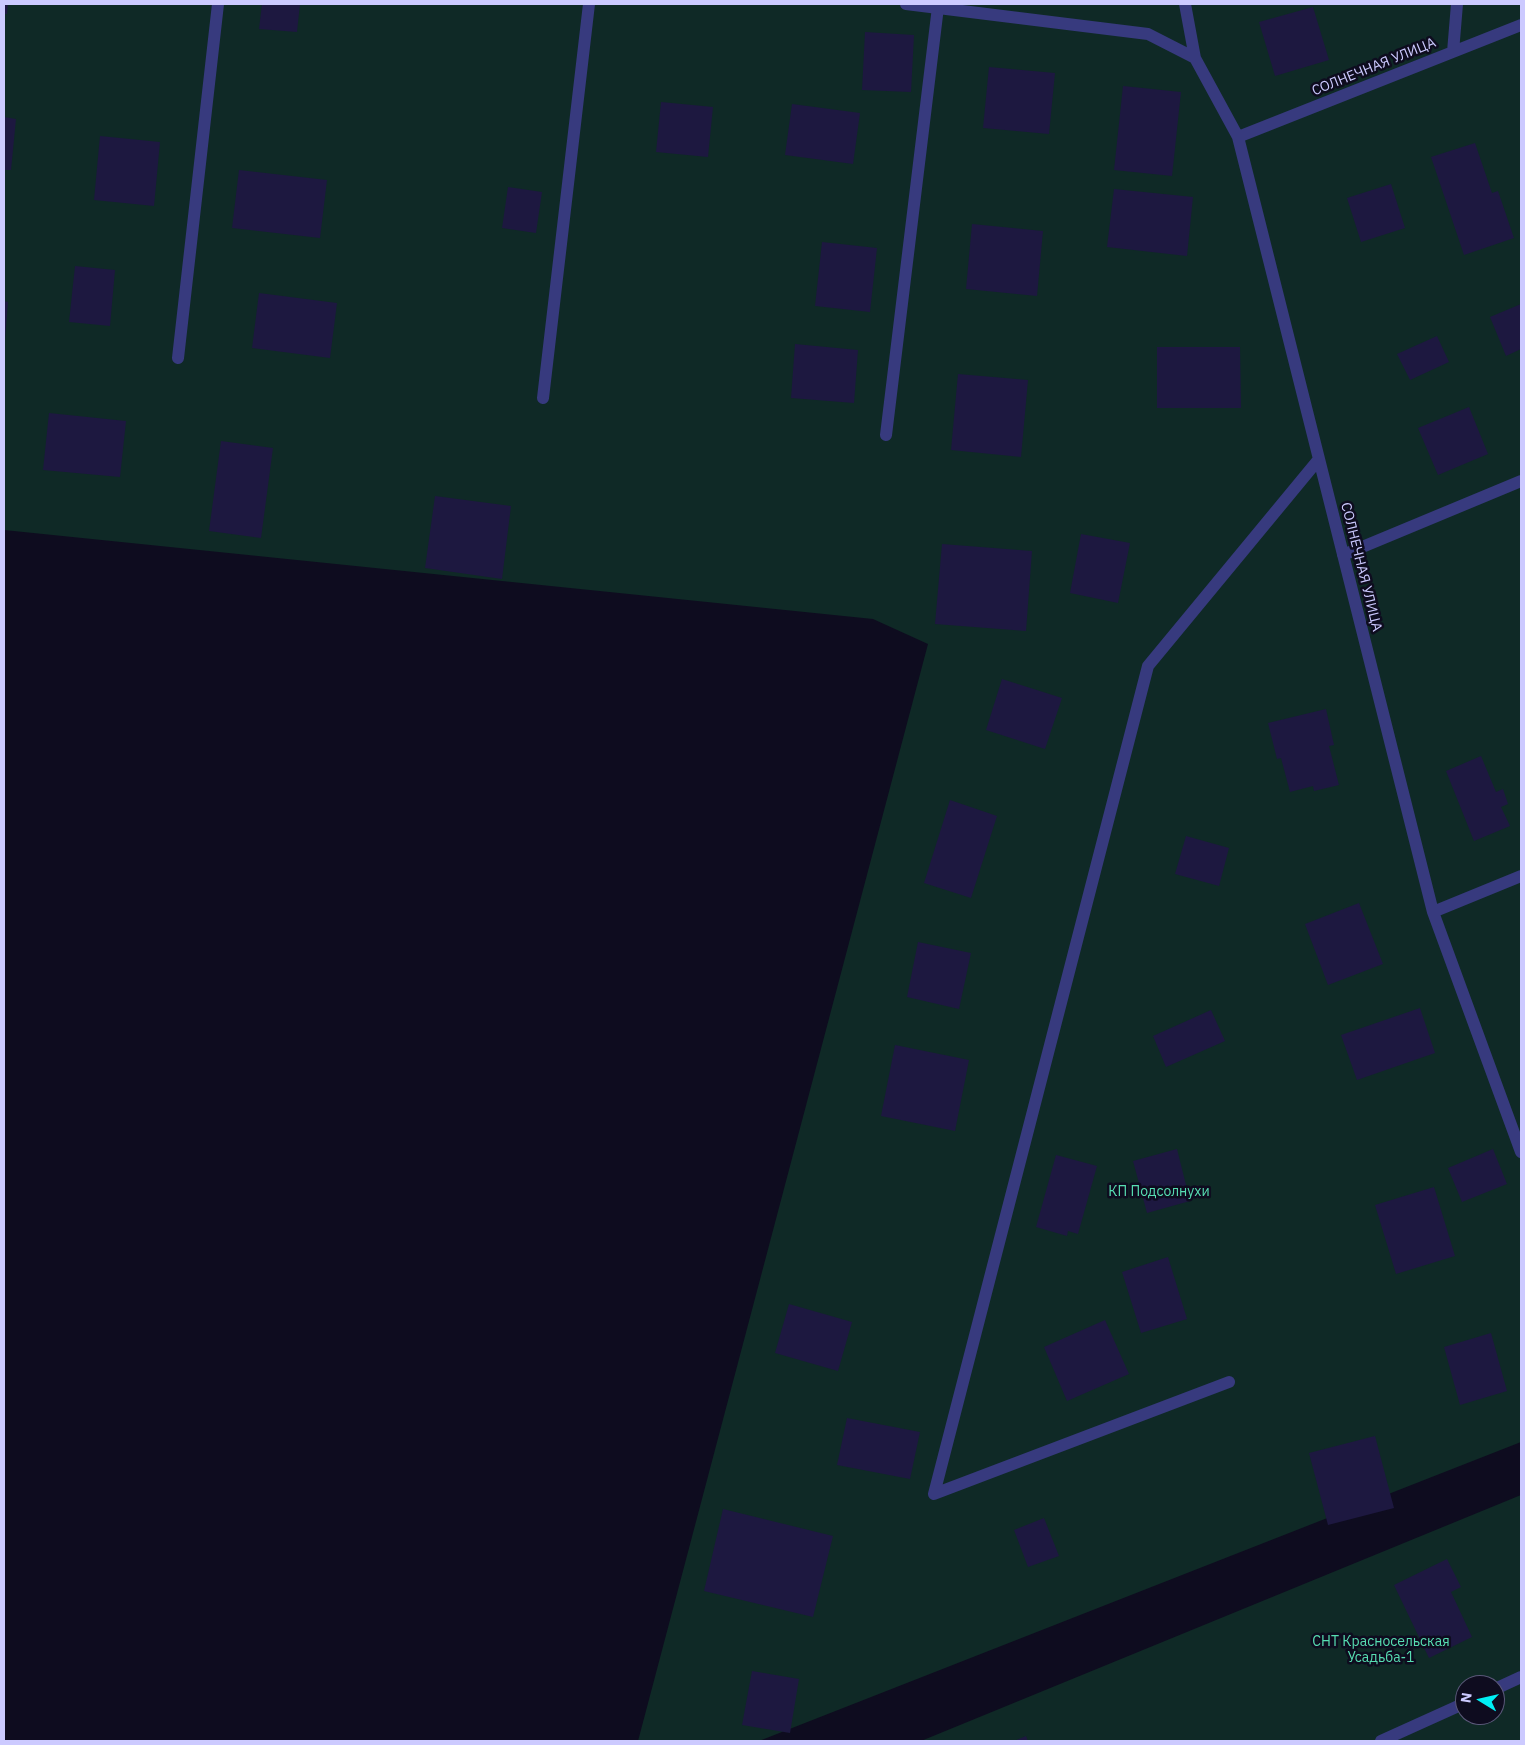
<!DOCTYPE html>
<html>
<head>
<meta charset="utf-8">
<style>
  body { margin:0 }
  #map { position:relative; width:1525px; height:1745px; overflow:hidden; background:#0e0c1f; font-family:"IBM Plex Sans",sans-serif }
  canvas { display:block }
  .frame { position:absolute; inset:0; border:5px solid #cccaff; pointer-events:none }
  .north { position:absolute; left:1455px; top:1675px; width:50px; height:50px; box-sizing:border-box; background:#0e0c1f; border:1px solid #5a5879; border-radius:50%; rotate:279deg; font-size:14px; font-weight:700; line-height:20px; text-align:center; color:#cccaff }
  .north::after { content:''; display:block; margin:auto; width:18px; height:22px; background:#00eff5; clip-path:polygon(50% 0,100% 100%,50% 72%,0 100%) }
</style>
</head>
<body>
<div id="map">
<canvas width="1525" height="1745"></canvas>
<div class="frame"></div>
<div class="north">N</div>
</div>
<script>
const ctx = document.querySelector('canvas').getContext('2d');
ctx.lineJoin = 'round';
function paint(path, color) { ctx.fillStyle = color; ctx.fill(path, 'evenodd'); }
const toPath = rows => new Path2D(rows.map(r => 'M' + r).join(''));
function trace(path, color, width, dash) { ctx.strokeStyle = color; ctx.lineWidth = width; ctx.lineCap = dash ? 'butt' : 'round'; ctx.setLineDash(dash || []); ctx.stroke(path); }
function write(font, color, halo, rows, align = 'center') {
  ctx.font = font + ' "IBM Plex Sans",sans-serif'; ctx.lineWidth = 5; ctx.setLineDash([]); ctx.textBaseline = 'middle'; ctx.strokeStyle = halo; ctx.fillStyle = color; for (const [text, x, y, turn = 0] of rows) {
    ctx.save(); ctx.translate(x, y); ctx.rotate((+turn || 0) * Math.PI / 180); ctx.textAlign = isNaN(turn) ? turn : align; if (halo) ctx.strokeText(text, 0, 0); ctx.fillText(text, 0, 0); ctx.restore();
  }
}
paint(toPath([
  [4,4,1521,4,1521,1442,759,1741,638,1741,928,644,873,619,4,530],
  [1521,1495,1521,1741,921,1741],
  [1465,1685,1495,1685,1495,1715,1465,1715]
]), '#0f2926');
paint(toPath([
  [4,4,8,4,7,14,4,14],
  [262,4,300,4,297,32,259,29],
  [1313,7,1329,60,1275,76,1259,22],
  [865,32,914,35,911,92,862,90],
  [989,67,1055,73,1049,134,983,128],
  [1123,86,1181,92,1172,176,1114,170],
  [661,102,713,107,708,157,656,152],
  [792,104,860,113,853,164,785,155],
  [4,117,16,119,11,170,4,170],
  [100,136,160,142,154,206,94,200],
  [1475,143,1492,193,1498,191,1514,238,1464,255,1431,157],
  [239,170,327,180,320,238,232,228],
  [1391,184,1405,228,1361,242,1347,198],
  [508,187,542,192,536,233,502,228],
  [1114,189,1193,197,1187,256,1107,247],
  [972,224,1043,231,1037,296,966,289],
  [822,242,877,248,870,312,815,306],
  [75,266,115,270,110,326,69,322],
  [259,293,337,303,330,358,252,348],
  [4,301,8,302,5,339,4,339],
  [1521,304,1521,349,1506,356,1490,317],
  [1437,336,1449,362,1410,380,1397,354],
  [795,344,858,350,854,403,791,398],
  [1157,347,1240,347,1241,408,1157,408],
  [958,374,1028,380,1021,457,951,450],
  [1469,407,1488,454,1438,475,1418,428],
  [49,413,126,421,120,477,43,470],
  [221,441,273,448,261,538,209,531],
  [435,496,511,506,502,579,425,568],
  [1081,534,1130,543,1118,603,1070,593],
  [942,544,1032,551,1026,631,935,624],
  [1002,679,1062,698,1045,749,986,730],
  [1326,709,1334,745,1329,746,1339,785,1314,791,1313,786,1290,792,1281,758,1277,759,1268,723],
  [1481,756,1496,792,1503,789,1508,804,1501,807,1510,826,1474,841,1446,771],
  [950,800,997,816,971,898,924,883],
  [1186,836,1229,848,1219,886,1175,874],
  [1359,903,1383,964,1328,985,1305,924],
  [918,942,971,953,959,1009,907,997],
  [1420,1008,1435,1053,1357,1080,1341,1035],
  [1211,1010,1225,1041,1166,1067,1153,1036],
  [895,1045,969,1060,955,1131,881,1116],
  [1177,1149,1190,1201,1147,1213,1133,1161],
  [1493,1149,1507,1184,1462,1202,1448,1168],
  [1056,1155,1097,1166,1078,1234,1068,1231,1067,1236,1036,1227],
  [1434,1187,1455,1256,1396,1274,1375,1205],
  [1168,1257,1187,1319,1141,1333,1122,1272],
  [789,1304,852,1322,838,1371,775,1353],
  [1105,1320,1129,1374,1067,1401,1044,1347],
  [1491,1333,1507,1391,1460,1405,1444,1347],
  [847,1418,920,1432,910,1479,837,1465],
  [1375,1436,1394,1508,1328,1525,1309,1453],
  [723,1509,833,1536,813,1617,704,1591],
  [1044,1518,1059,1556,1028,1567,1014,1530],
  [1447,1559,1461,1587,1451,1592,1472,1637,1429,1658,1394,1585],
  [752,1671,799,1679,790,1733,742,1725],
  [1026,1736,1028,1741,1014,1741]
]), '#1d1840');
trace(toPath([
  [906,4,1148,34,1195,58,1238,137,1433,912,1521,1152],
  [1185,4,1195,58],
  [1453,52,1457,4],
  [1238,137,1521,25],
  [543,398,589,4],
  [886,435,938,7],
  [1343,555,1521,481],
  [1433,912,1521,876],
  [1229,1382,934,1494,1148,666,1319,459],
  [1495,1689,1521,1677],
  [1381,1741,1465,1703]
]), '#373a7e', 12);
trace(toPath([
  [178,358,218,4]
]), '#373a7e', 12);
write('14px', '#cccaff', '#0e0c1f', [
  ["СОЛНЕЧНАЯ УЛИЦА",1374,67,-22],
  ["СОЛНЕЧНАЯ УЛИЦА",1361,567,76]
]);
write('14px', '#57deb2', '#0e0c1f', [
  ["КП Подсолнухи",1159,1192],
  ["СНТ Красносельская",1381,1642],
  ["Усадьба-1",1381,1658]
]);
</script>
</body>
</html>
